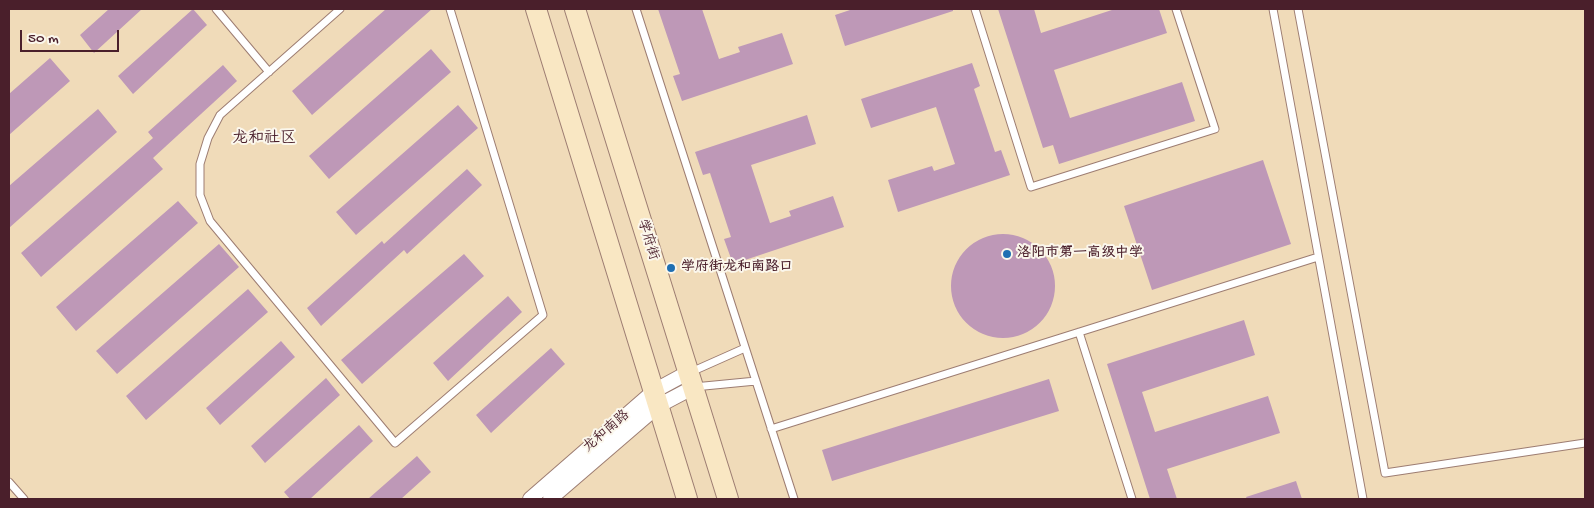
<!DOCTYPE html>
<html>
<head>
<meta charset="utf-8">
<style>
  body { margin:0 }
  #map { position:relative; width:1594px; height:508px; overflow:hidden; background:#f0dbb9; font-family:"Gochi Hand",sans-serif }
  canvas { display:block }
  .frame { position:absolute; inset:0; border:10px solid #4a1f2b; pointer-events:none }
  .scale { position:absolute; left:20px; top:30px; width:99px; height:22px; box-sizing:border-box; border:2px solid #4a1f2b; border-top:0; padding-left:6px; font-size:15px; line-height:18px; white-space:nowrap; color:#4a1f2b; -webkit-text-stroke:4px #fbf7ec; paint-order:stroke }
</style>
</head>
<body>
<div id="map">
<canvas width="1594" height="508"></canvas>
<div class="frame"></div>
<div class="scale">50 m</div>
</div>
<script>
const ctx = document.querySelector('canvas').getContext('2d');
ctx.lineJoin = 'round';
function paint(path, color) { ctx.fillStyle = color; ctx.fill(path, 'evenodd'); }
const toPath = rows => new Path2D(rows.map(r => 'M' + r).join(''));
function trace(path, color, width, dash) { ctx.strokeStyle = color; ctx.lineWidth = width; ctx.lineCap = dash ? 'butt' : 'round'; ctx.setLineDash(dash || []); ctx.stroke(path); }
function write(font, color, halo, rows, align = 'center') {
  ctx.font = font + ' "Gochi Hand","LXGW WenKai TC",sans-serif'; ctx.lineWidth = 4; ctx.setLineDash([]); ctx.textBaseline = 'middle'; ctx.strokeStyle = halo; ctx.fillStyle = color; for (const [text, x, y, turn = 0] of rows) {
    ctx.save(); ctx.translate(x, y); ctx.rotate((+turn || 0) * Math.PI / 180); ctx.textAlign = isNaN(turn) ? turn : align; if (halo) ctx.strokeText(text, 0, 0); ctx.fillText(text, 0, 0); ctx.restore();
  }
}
paint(toPath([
  [109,9,142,9,94,53,80,35],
  [193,9,207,25,133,94,118,76],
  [386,9,432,9,312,115,292,91],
  [658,9,702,9,719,59,740,52,738,47,782,33,793,64,682,101,673,76,680,74],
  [853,9,953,9,953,11,845,46,835,15],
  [998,9,1034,9,1041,33,1115,9,1159,9,1167,33,1054,70,1070,118,1182,82,1195,121,1059,164,1053,145,1043,148],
  [431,49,451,72,329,179,309,156],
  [50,58,70,81,9,135,9,94],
  [972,63,980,86,974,89,995,152,1001,150,1010,175,898,212,888,180,932,166,934,171,955,164,936,107,871,128,861,99],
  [223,65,237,81,153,158,163,169,41,277,21,253,153,138,148,132],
  [458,105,478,128,356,235,336,212],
  [98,109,117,132,9,228,9,186],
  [807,115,816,144,751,165,770,223,791,216,789,211,833,196,844,227,733,264,724,239,731,237,710,173,703,175,695,152],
  [1263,160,1291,244,1152,290,1124,206],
  [467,169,482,185,407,254,404,250,321,326,307,308,382,241,384,244],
  [178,201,198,223,76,331,56,307],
  '951 286a52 52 0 1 1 104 0a52 52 0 1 1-104 0Z',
  [219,244,239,267,117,374,96,351],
  [464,254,484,276,362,384,341,360],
  [248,289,268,312,146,420,126,396],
  [508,296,522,312,448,381,433,363],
  [1244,320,1255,355,1142,392,1155,432,1268,396,1280,433,1167,469,1177,499,1150,499,1107,364],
  [281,341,295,357,220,425,206,408],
  [551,348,565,364,491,433,476,415],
  [326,378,340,395,265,463,251,446],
  [1049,379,1059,411,832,481,822,450],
  [359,425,373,441,310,499,290,499,284,492],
  [417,456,431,472,401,499,368,499],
  [1296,481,1302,499,1247,499,1246,497]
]), '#be98b7');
const service = toPath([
  [216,9,269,72],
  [340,9,220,115,208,138,200,164,200,195,210,221,395,443,543,315,450,9],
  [636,9,794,499],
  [975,9,1031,187,1215,129,1176,9],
  [1273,9,1363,499],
  [1298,9,1385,473,1585,443],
  [1079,332,1132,499],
  [691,372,745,348],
  [694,387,756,381],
  [771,429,1318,257],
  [9,482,24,499]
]);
const minor = toPath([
  [530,499,654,391,689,372],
  [550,499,658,406,694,387]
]);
const secondary = toPath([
  [536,9,687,499],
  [575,9,728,499]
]);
trace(service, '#9d7d72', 9);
trace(minor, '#9d7d72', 16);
trace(secondary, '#9d7d72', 22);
trace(service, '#fff', 7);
trace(minor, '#fff', 14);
trace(secondary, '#f9e7c3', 20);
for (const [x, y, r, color] of [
  [1007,254,5,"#1f6fb2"],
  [671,268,5,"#1f6fb2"]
]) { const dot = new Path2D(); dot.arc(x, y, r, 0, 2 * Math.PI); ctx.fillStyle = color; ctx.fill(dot); trace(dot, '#fbf7ec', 2); }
write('14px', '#4a1f2b', '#fbf7ec', [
  ["学府街",647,240,73],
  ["龙和南路",607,432,-41]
]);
write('bold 14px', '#4a1f2b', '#fbf7ec', [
  ["洛阳市第一高级中学",1017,254],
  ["学府街龙和南路口",681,268]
], 'left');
write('16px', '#4a1f2b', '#fbf7ec', [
  ["龙和社区",264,140]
]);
</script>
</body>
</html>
